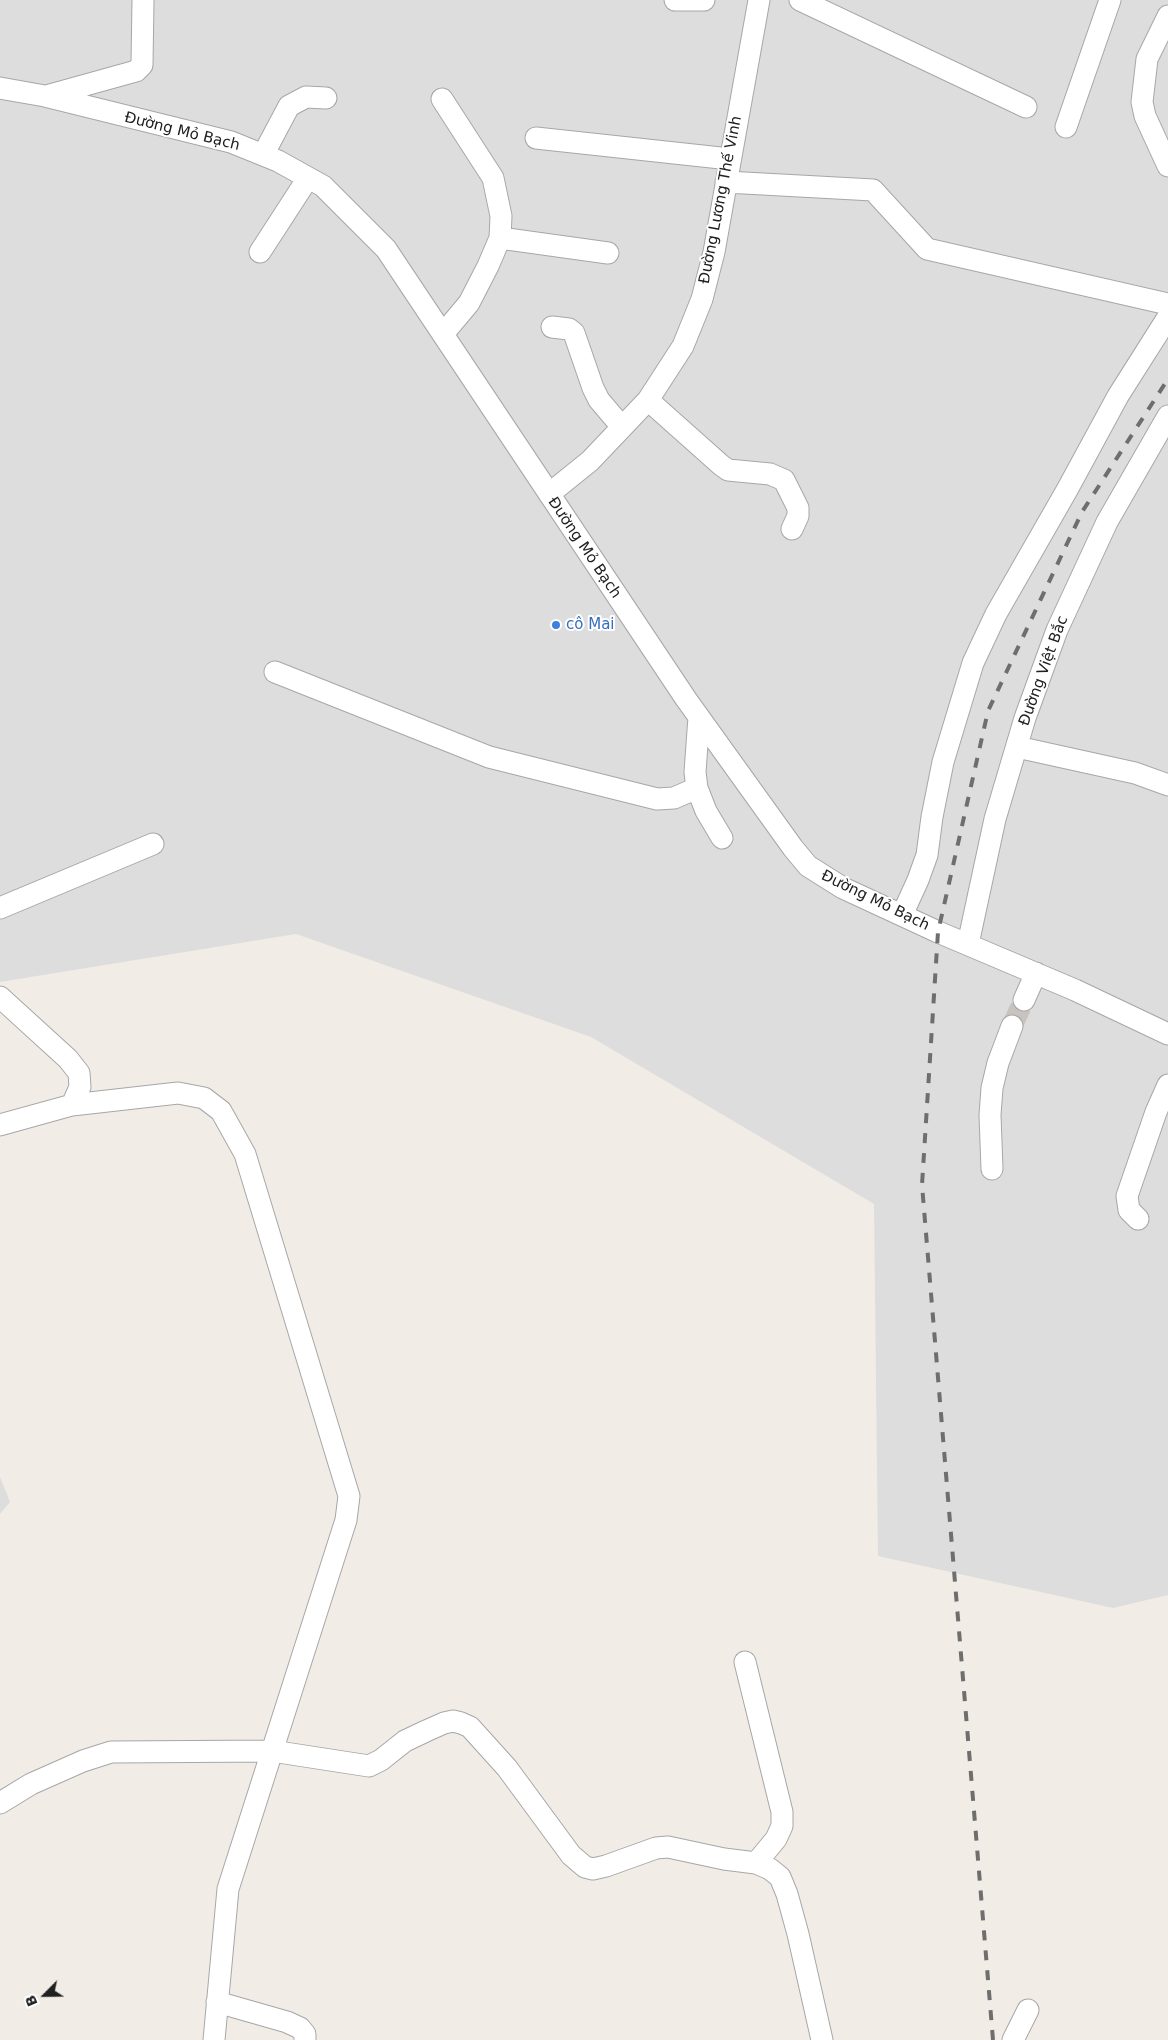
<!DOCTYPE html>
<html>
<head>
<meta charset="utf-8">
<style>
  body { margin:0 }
  #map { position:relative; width:1168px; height:2040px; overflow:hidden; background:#f2ece6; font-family:"DejaVu Sans",sans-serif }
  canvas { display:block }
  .north { position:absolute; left:20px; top:1970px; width:50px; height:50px; -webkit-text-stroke:4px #fff; paint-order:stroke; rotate:247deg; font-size:14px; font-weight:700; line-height:20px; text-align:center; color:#202020 }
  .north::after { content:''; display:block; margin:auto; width:18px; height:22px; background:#202020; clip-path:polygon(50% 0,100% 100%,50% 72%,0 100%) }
</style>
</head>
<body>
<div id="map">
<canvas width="1168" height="2040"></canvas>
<div class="north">B</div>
</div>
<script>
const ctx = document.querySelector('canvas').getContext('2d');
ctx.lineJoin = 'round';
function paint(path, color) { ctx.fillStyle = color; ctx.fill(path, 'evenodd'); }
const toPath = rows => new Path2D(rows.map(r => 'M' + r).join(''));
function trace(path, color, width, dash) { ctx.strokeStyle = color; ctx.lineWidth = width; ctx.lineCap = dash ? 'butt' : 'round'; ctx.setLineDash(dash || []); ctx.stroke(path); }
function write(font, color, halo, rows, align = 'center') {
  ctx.font = font + ' "DejaVu Sans",sans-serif'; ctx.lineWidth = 4; ctx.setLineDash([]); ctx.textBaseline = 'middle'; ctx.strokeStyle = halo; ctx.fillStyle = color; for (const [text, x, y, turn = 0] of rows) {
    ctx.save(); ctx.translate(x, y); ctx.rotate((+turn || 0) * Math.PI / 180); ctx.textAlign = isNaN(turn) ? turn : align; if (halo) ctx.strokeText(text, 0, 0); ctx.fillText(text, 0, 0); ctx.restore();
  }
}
paint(toPath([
  [0,0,1168,0,1168,1595,1113,1608,878,1556,874,1204,591,1037,296,934,0,982],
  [0,1477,10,1502,0,1514]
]), '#dedddd');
trace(toPath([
  [1012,1026,1024,1000]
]), '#c8c3be', 21, [21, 11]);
const minor = toPath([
  [675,0,704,0],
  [800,0,1026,107],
  [1168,16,1147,59,1142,102,1145,116,1168,166],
  [0,88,45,96,231,142,278,161,323,186,386,249,686,699,793,848,808,866,843,888,938,932,1075,990,1168,1034],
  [46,96,136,71,142,65,143,0],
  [442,99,493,178,501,216,500,238,488,266,469,303,443,334],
  [1066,127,1110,0],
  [536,138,730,159],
  [263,155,289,106,306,97,326,98],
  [726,182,873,190,927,249,1168,304],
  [500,238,608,253],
  [260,252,308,178],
  [552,327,569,329,574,333,593,388,599,400,622,427],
  [648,400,721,465,728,470,770,474,784,480,798,508,798,516,792,529],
  [549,494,590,461,648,400,683,346,702,299,714,252,759,0],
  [275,672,489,757,657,799,674,798,697,788],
  [699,717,695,772,697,788,706,811,722,838],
  [1017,747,1135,773,1168,785],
  [0,908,153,844],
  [902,915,918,880,927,855,932,817,943,762,973,663,996,614,1067,490,1118,396,1168,317],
  [968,944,995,819,1025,718,1057,630,1107,522,1168,416],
  [0,997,68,1059,79,1073,80,1087,72,1105],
  [1024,1000,1036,973],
  [0,1125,72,1105,178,1093,204,1098,221,1111,245,1154,349,1496,346,1520,228,1889,214,2040],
  [992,1169,990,1115,992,1088,998,1063,1012,1026],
  [1138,1219,1129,1210,1127,1196,1156,1112,1168,1085],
  [745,1662,782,1812,782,1826,776,1839,756,1863],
  [0,1803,31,1784,83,1761,111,1752,272,1751,369,1766,381,1760,405,1741,426,1731,444,1723,453,1721,461,1723,470,1727,507,1768,571,1855,585,1867,593,1869,606,1866,656,1848,668,1847,724,1859,756,1863,770,1869,780,1877,787,1894,798,1934,822,2040],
  [217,2002,287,2022,300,2028,305,2034,305,2040],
  [1013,2040,1028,2010]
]);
trace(minor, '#a7a7a7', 23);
trace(minor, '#fff', 21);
trace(toPath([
  [993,2040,922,1185,938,932,988,711,1082,512,1168,379]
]), '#6e6e6e', 4, [10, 10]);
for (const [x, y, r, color] of [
  [556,625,5,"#3f7fe0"]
]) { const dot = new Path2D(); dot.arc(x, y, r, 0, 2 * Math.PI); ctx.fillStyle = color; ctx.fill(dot); trace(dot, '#fff', 2); }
write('15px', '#202020', '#fff', [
  ["Đường Mỏ Bạch",182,132,14],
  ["Đường Lương Thế Vinh",721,200,-79],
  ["Đường Mỏ Bạch",584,548,56],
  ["Đường Việt Bắc",1044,671,-70],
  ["Đường Mỏ Bạch",875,901,26]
]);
write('15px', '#366cbe', '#fff', [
  ["cô Mai",566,625]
], 'left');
</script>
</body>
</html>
